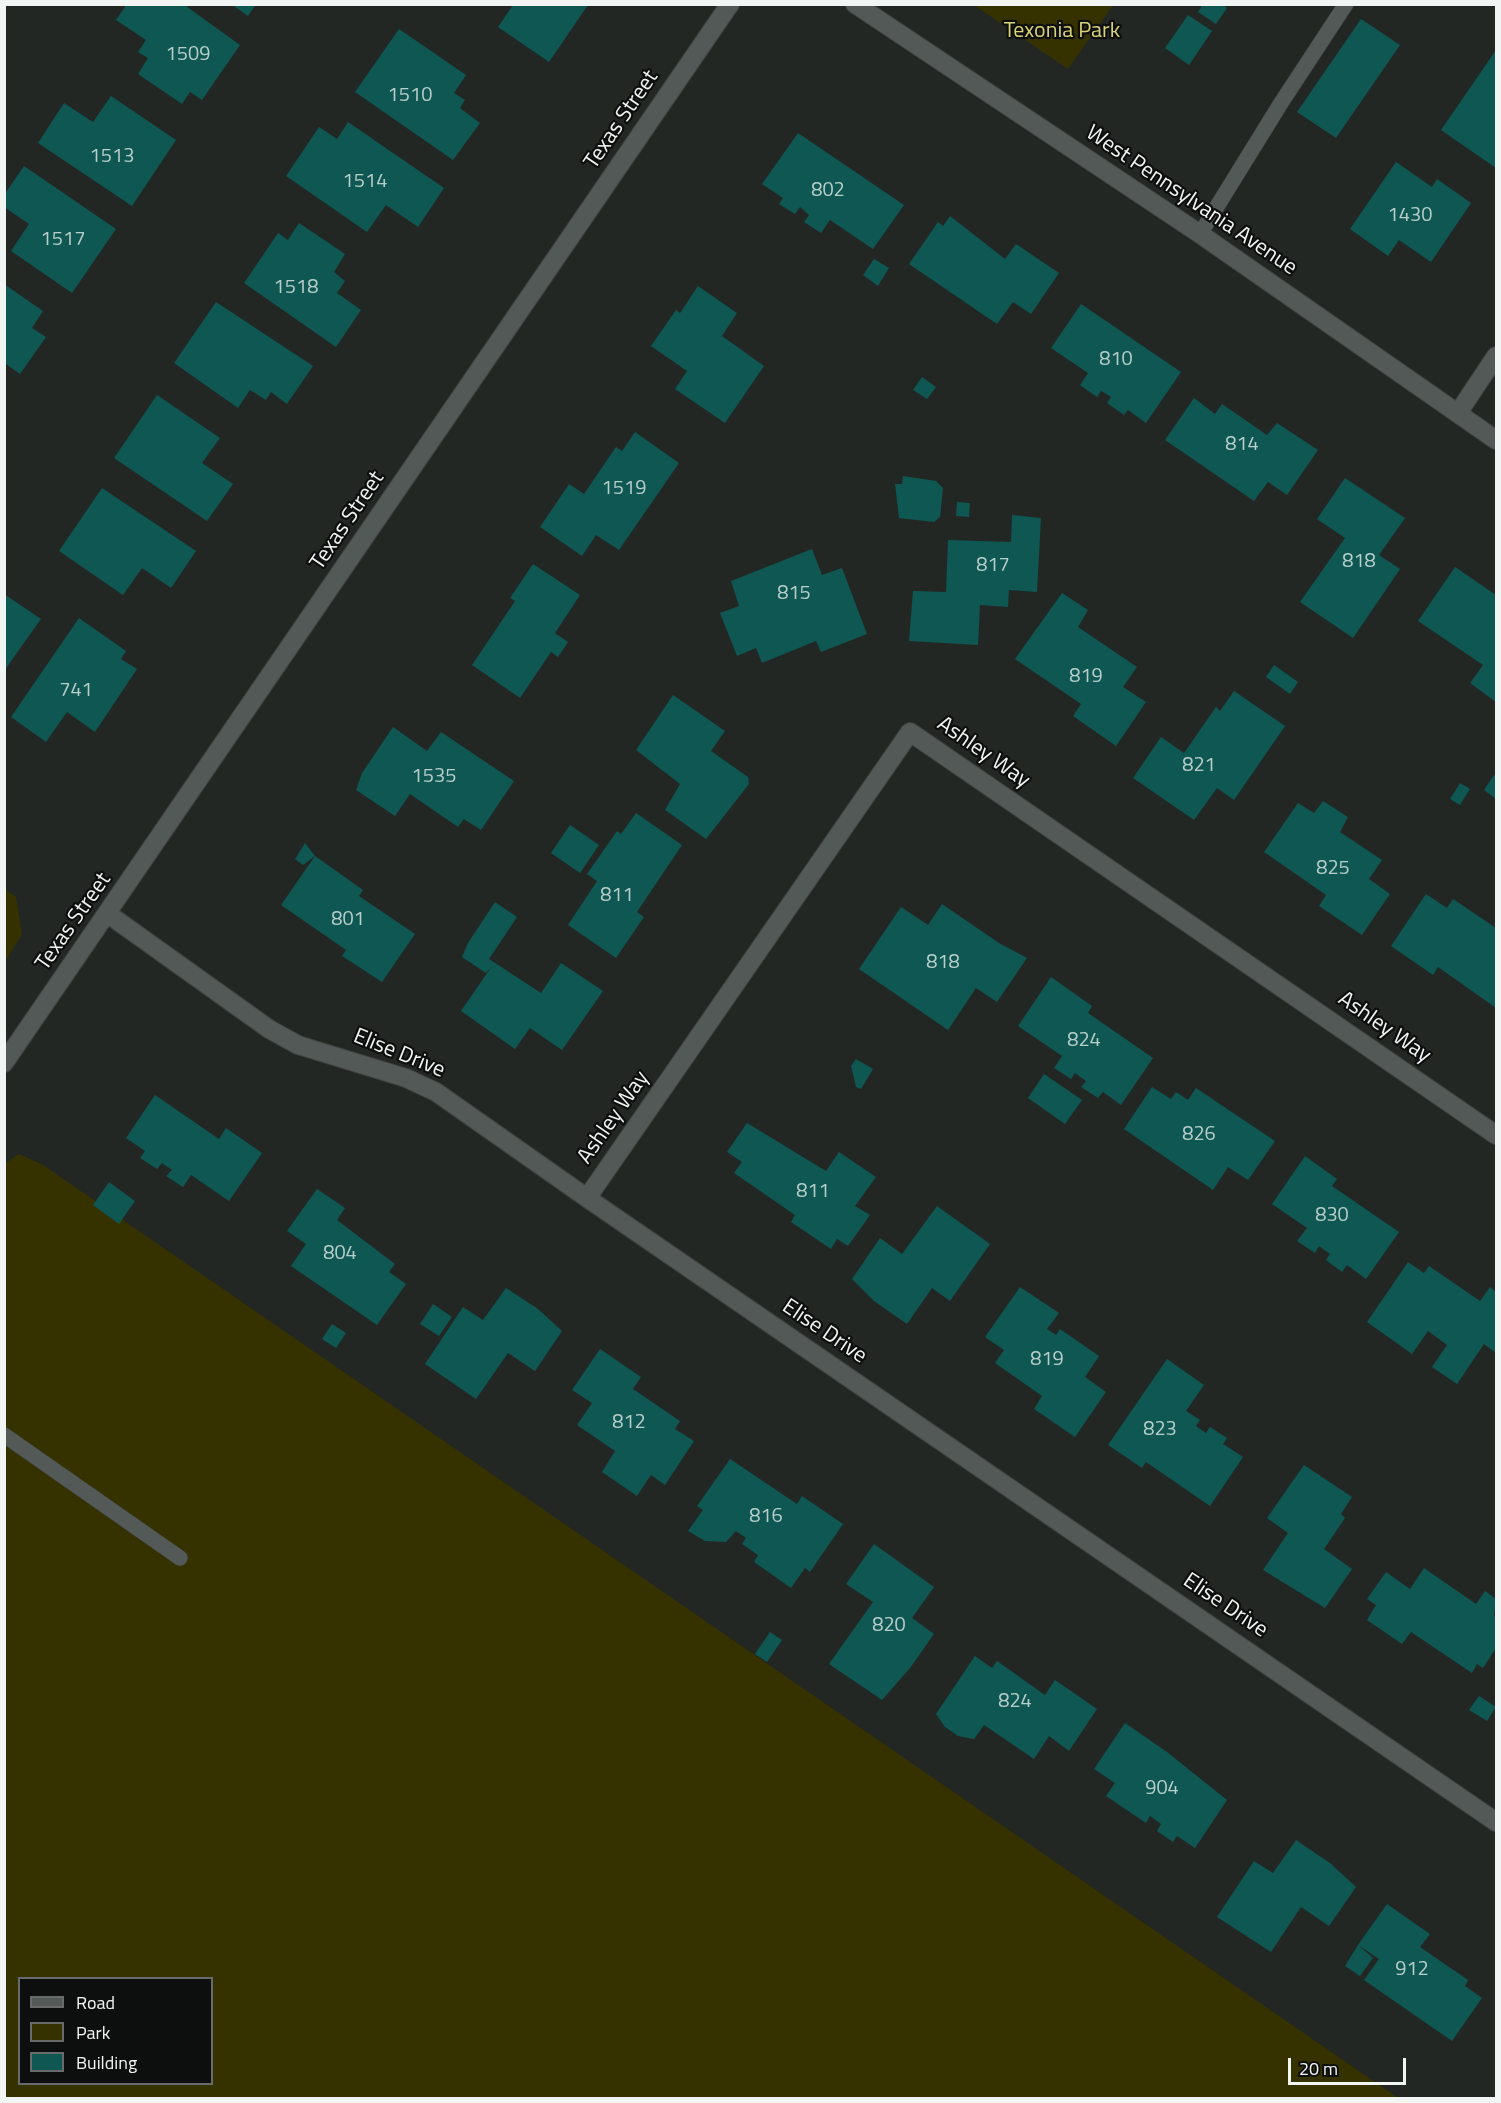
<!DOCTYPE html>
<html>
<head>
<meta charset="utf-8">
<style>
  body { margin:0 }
  #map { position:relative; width:1501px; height:2103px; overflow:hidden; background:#222724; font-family:"Titillium Web",sans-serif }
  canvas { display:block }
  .frame { position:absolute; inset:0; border:6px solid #f1f5f3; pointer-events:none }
  .legend { position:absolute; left:18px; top:1977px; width:195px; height:108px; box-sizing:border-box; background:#0d0f0e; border:2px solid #686b6a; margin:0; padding:8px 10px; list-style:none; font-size:18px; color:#f1f5f3 }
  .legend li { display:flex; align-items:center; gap:12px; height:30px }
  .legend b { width:30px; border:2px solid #686b6a }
  .scale { position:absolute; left:1288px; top:2058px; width:118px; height:27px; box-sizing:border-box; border:3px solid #f1f5f3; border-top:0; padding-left:8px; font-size:18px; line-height:21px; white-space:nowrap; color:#f1f5f3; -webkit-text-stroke:4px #0d0f0e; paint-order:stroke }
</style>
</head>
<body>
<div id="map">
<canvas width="1501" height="2103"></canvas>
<div class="frame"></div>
<ul class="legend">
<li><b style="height:8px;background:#535956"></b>Road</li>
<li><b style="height:16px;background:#363200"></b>Park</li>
<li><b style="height:16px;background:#0f5753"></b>Building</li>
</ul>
<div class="scale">20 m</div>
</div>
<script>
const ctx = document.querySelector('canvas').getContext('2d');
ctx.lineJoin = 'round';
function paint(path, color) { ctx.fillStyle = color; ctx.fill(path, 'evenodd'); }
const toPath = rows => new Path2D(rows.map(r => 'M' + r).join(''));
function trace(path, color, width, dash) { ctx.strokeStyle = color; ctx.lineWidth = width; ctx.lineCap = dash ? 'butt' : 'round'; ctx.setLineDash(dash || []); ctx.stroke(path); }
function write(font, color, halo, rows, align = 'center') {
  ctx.font = font + ' "Titillium Web",sans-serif'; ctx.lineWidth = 4.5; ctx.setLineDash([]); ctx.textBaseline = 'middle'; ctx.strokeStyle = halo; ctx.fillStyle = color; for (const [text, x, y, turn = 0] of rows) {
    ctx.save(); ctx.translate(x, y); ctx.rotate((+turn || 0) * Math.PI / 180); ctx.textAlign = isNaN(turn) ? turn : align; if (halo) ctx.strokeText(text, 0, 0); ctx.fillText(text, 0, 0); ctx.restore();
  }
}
paint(toPath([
  [974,5,1113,4,1113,5,1068,69],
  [5,890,16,897,22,934,5,962],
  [19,1154,43,1165,1398,2098,5,2098,4,1164],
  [20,1978,212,1978,212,2084,20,2084]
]), '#363200');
paint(toPath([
  [127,4,183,4,240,45,202,100,190,92,182,104,138,74,148,58,138,52,146,40,116,20],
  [231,4,256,4,248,16],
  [1203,4,1222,4,1227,8,1216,24,1198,12],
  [513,5,588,5,549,62,498,27],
  [1188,15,1212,31,1189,65,1165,48],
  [1361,19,1400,45,1336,138,1297,112],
  [399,29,466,75,454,93,465,100,460,108,480,123,453,160,355,92],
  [1496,50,1496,168,1441,130],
  [111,96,176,140,132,206,38,143,64,103,93,122],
  [348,122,444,188,418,227,386,205,367,232,286,176,319,127,337,139],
  [798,133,904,205,873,249,830,220,821,233,804,222,809,215,800,207,795,214,779,204,783,198,762,184],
  [1396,162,1432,187,1437,179,1471,203,1431,262,1399,240,1388,256,1350,229],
  [24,166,116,229,72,293,11,251,29,224,4,207,4,195],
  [950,216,1005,259,1016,244,1059,273,1031,314,1013,302,997,324,909,264,938,222,943,226],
  [299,223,345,254,334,272,345,281,337,293,361,310,336,347,244,283,278,233,288,240],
  [874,259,889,268,878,286,863,275],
  [4,284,43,311,32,328,46,337,20,374,6,364,4,367],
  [698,286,737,313,722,336,764,366,725,423,675,389,687,371,651,346,676,310,680,313],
  [216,302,313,366,287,404,271,392,266,400,250,390,238,408,174,363],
  [1081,304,1181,372,1146,423,1128,410,1124,415,1107,403,1111,397,1101,391,1097,397,1080,385,1088,373,1051,348],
  [922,377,936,387,927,399,913,390],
  [157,395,220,438,202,463,233,484,207,521,114,458],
  [1194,398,1215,414,1222,404,1267,435,1277,423,1318,450,1287,495,1268,482,1254,501,1165,440],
  [635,432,679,463,619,550,596,535,582,556,540,527,569,484,584,494,616,447,622,451],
  [903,476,936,481,943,488,940,517,934,522,899,518,895,484,902,484],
  [1345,478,1405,518,1379,555,1400,569,1353,638,1300,602,1345,538,1317,519],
  [102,488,196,551,171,588,142,568,123,595,59,551],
  [957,502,970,503,969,517,956,516],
  [1012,515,1041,518,1037,592,1009,590,1008,607,980,605,978,645,909,641,913,591,946,592,948,540,1011,542],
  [812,549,822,575,842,568,867,634,821,652,816,641,762,663,756,648,737,656,720,613,739,606,731,581],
  [533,564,580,595,555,633,568,642,558,657,551,652,520,698,472,665,515,601,510,598],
  [1455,567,1496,595,1496,702,1470,683,1483,665,1418,621],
  [1062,593,1088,610,1078,627,1137,667,1123,687,1146,702,1116,746,1073,716,1081,704,1015,659],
  [4,594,41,619,4,671],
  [79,618,126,651,121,659,137,669,95,732,67,712,46,742,11,717],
  [1274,665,1298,682,1290,694,1266,677],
  [1234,691,1285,726,1234,800,1217,788,1194,820,1133,778,1161,737,1184,753,1216,707,1220,711],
  [673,695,725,731,711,751,748,777,749,784,706,839,665,810,680,784,636,750],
  [393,727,427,751,441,732,514,781,481,830,464,819,458,827,410,794,395,816,356,790,362,773],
  [1494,775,1496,777,1496,799,1484,790],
  [1460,783,1470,789,1460,805,1450,799],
  [1323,801,1348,817,1340,832,1382,860,1369,879,1390,894,1362,935,1319,906,1326,895,1264,852,1298,803,1314,813],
  [636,813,682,845,637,912,644,917,616,958,568,925,597,881,587,874,617,831,621,834],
  [570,825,599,845,580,873,551,853],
  [305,843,315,856,363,890,359,896,415,934,382,982,342,956,346,950,281,905,315,856,303,865,295,859],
  [1426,894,1447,908,1453,899,1496,928,1496,1008,1438,967,1433,975,1391,946],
  [495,902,517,917,489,959,541,993,561,963,603,991,562,1050,530,1028,515,1049,461,1011,492,966,486,973,462,957,468,943],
  [942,904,999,943,1027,958,997,1002,976,988,948,1030,859,969,901,907,928,925],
  [1051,977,1092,1006,1088,1013,1153,1058,1121,1105,1103,1092,1098,1098,1081,1087,1086,1081,1075,1073,1071,1079,1054,1068,1062,1056,1018,1026],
  [856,1059,873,1069,861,1089,856,1087,851,1066],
  [1044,1074,1082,1100,1065,1124,1028,1098],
  [1152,1087,1171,1099,1176,1092,1188,1100,1196,1088,1275,1141,1248,1180,1228,1167,1213,1190,1124,1129],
  [155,1095,219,1139,226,1128,262,1153,229,1201,191,1175,183,1187,166,1176,172,1170,162,1163,157,1169,140,1158,145,1151,126,1138],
  [747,1123,826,1171,839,1152,876,1177,855,1206,870,1215,848,1246,837,1239,831,1249,791,1222,795,1215,734,1173,742,1162,727,1152],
  [1305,1156,1337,1179,1332,1186,1399,1232,1366,1279,1347,1265,1342,1272,1326,1260,1330,1254,1319,1246,1315,1253,1297,1241,1307,1228,1272,1204],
  [109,1182,135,1201,119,1224,93,1205],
  [317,1189,345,1208,337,1220,395,1264,389,1272,406,1284,377,1325,291,1266,306,1244,287,1231],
  [937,1206,990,1244,950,1301,932,1288,907,1324,874,1301,852,1279,880,1238,902,1254],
  [1408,1262,1424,1273,1429,1266,1480,1301,1490,1287,1496,1292,1496,1353,1484,1344,1457,1384,1432,1367,1447,1345,1428,1331,1412,1354,1367,1322],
  [1020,1287,1059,1313,1047,1329,1056,1335,1060,1329,1099,1356,1085,1377,1106,1392,1075,1437,1034,1409,1042,1396,995,1363,1004,1350,985,1337],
  [506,1288,538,1309,562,1331,535,1371,508,1353,476,1399,425,1364,463,1307,483,1320],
  [433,1304,452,1317,439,1336,420,1324],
  [332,1324,346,1333,336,1348,322,1339],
  [600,1349,641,1377,633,1389,680,1421,675,1429,694,1441,665,1485,651,1475,637,1496,602,1472,615,1451,577,1425,592,1403,572,1390],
  [1167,1359,1204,1385,1186,1411,1200,1420,1196,1426,1206,1433,1210,1427,1227,1438,1223,1444,1243,1457,1210,1506,1146,1462,1142,1468,1108,1445],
  [730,1459,797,1504,802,1496,843,1524,810,1572,805,1568,791,1588,754,1562,758,1555,742,1544,746,1538,736,1531,726,1542,705,1541,688,1531,703,1510,697,1506],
  [1304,1465,1352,1497,1341,1514,1345,1518,1324,1549,1352,1569,1325,1608,1263,1570,1288,1533,1267,1518],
  [874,1544,934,1587,912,1618,934,1634,910,1668,882,1700,829,1664,873,1602,846,1584],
  [1424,1568,1476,1604,1485,1591,1496,1599,1494,1616,1496,1617,1496,1648,1483,1668,1477,1664,1472,1673,1411,1632,1402,1644,1367,1620,1376,1605,1367,1599,1386,1572,1410,1589],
  [770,1632,782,1640,767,1662,755,1654],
  [975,1656,992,1668,997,1661,1045,1695,1055,1680,1097,1709,1069,1751,1049,1736,1034,1759,984,1725,974,1739,958,1736,945,1727,936,1714],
  [1479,1696,1496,1707,1487,1721,1469,1710],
  [1125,1723,1167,1752,1227,1800,1195,1848,1177,1836,1173,1842,1157,1831,1161,1824,1150,1816,1146,1823,1106,1796,1115,1783,1094,1769],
  [1296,1840,1330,1863,1356,1887,1329,1926,1301,1907,1271,1952,1217,1917,1254,1861,1273,1873],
  [1387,1904,1430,1934,1420,1947,1468,1980,1465,1986,1482,1998,1452,2041,1364,1980,1379,1959,1358,1945],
  [1358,1945,1373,1958,1360,1976,1345,1966]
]), '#0f5753');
const lane = toPath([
  [1200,234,1281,103,1346,4],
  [4,1435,180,1558]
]);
const street = toPath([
  [1458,413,1496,356],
  [108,914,269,1029,298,1045,406,1078,436,1092,587,1198,1496,1822],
  [587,1198,910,732,1496,1135]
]);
const secondary = toPath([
  [855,4,1200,234,1496,440],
  [4,1063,730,4]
]);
trace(lane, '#3e4240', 16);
trace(street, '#3e4240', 20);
trace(secondary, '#3e4240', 20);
trace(lane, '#535956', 15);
trace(street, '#535956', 18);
trace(secondary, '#535956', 18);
write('20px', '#b8cecb', null, [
  ["1509",188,55],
  ["1510",410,96],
  ["1513",112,157],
  ["1514",365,182],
  ["802",828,191],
  ["1430",1410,216],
  ["1517",63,240],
  ["1518",296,288],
  ["810",1116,360],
  ["814",1242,445],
  ["1519",624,489],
  ["818",1359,562],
  ["817",993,566],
  ["815",794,594],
  ["819",1086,677],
  ["741",76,691],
  ["821",1199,766],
  ["1535",434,777],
  ["825",1333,869],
  ["811",617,896],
  ["801",348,920],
  ["818",943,963],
  ["824",1084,1041],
  ["826",1199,1135],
  ["811",813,1192],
  ["830",1332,1216],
  ["804",340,1254],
  ["819",1047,1360],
  ["812",629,1423],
  ["823",1160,1430],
  ["816",766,1517],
  ["820",889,1626],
  ["824",1015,1702],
  ["904",1162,1789],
  ["912",1412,1970]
]);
write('22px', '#dad378', '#0d0f0e', [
  ["Texonia Park",1062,32]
]);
write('22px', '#f1f5f3', '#0d0f0e', [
  ["Texas Street",622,120,-56],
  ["West Pennsylvania Avenue",1191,201,34],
  ["Texas Street",348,521,-56],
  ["Ashley Way",983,753,35],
  ["Texas Street",74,922,-55],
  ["Ashley Way",1384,1028,35],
  ["Elise Drive",399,1054,22],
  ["Ashley Way",614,1118,-55],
  ["Elise Drive",824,1332,34],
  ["Elise Drive",1225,1606,34]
]);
</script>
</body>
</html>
